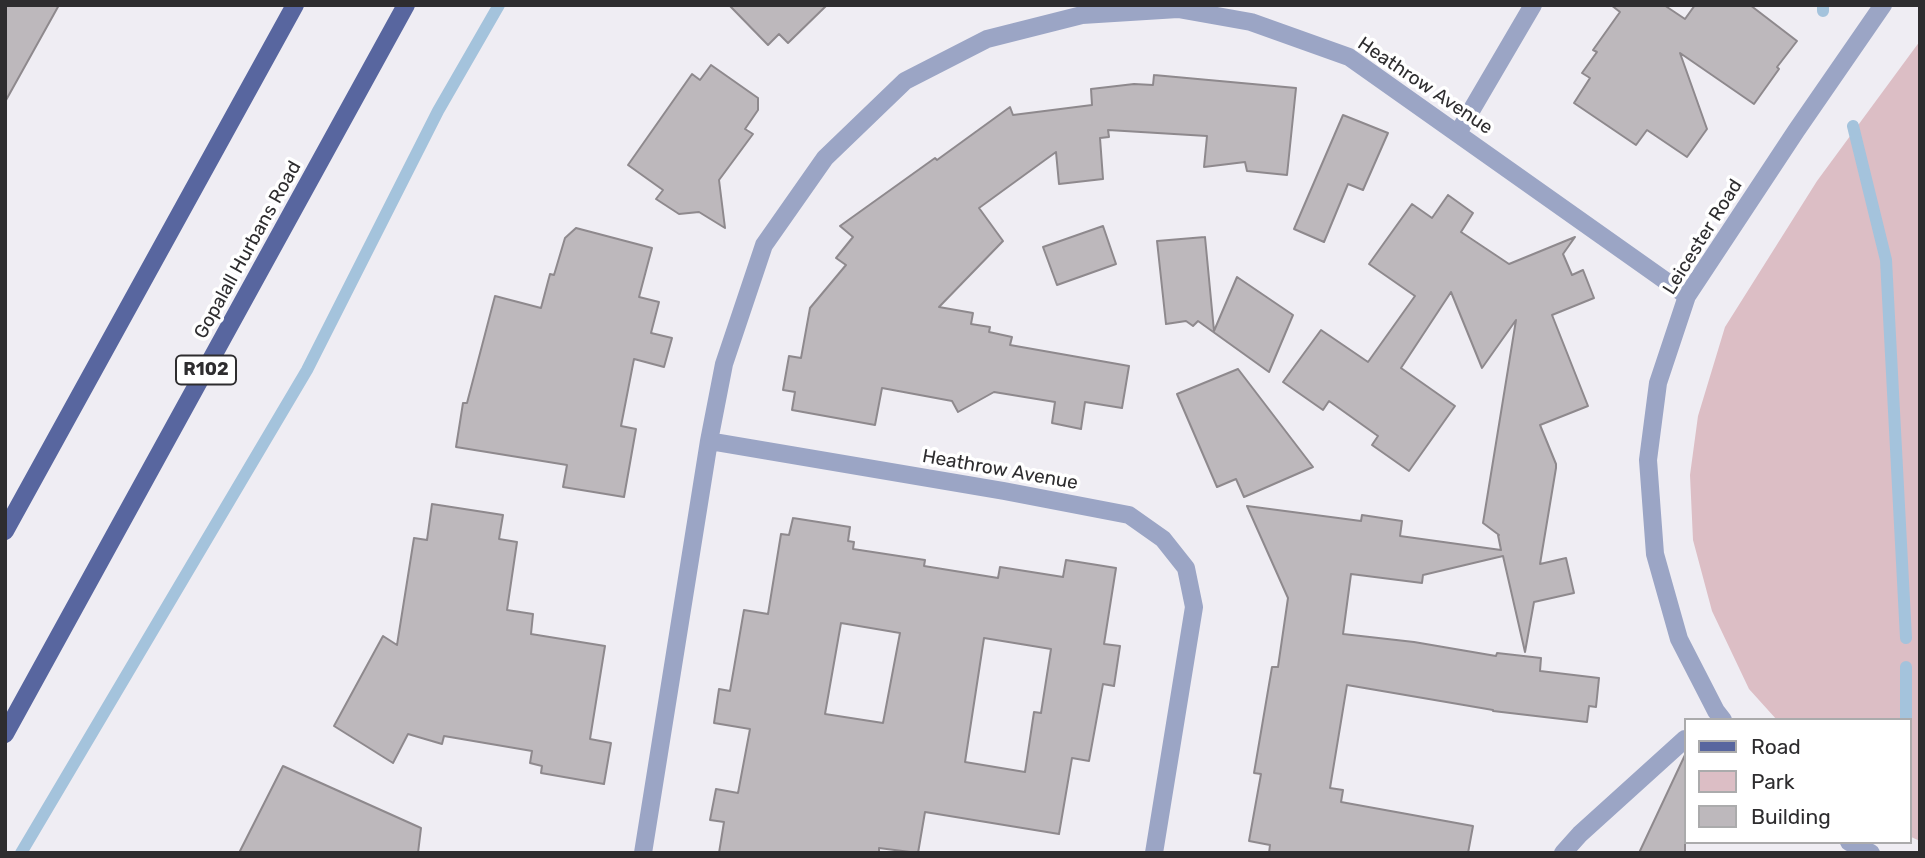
<!DOCTYPE html>
<html>
<head>
<meta charset="utf-8">
<style>
  body { margin:0 }
  #map { position:relative; width:1925px; height:858px; overflow:hidden; background:#efedf3; font-family:Rubik,sans-serif }
  canvas { display:block }
  .frame { position:absolute; inset:0; border:7px solid #2e2d2f; pointer-events:none }
  .legend { position:absolute; left:1684px; top:718px; width:228px; height:126px; box-sizing:border-box; background:#fff; border:2px solid #ababac; margin:0; padding:9px 12px; list-style:none; font-size:21px; color:#2e2d2f }
  .legend li { display:flex; align-items:center; gap:14px; height:35px }
  .legend b { width:35px; border:2px solid #ababac }
</style>
</head>
<body>
<div id="map">
<canvas width="1925" height="858"></canvas>
<div class="frame"></div>
<ul class="legend">
<li><b style="height:9px;background:#58669f"></b>Road</li>
<li><b style="height:19px;background:#dcbec5"></b>Park</li>
<li><b style="height:19px;background:#bdb8bc"></b>Building</li>
</ul>
</div>
<script>
const ctx = document.querySelector('canvas').getContext('2d');
ctx.lineJoin = 'round';
function paint(path, color) { ctx.fillStyle = color; ctx.fill(path, 'evenodd'); }
const toPath = rows => new Path2D(rows.map(r => 'M' + r).join(''));
function trace(path, color, width, dash) { ctx.strokeStyle = color; ctx.lineWidth = width; ctx.lineCap = dash ? 'butt' : 'round'; ctx.setLineDash(dash || []); ctx.stroke(path); }
function write(font, color, halo, rows, align = 'center') {
  ctx.font = font + ' Rubik,sans-serif'; ctx.lineWidth = 7; ctx.setLineDash([]); ctx.textBaseline = 'middle'; ctx.strokeStyle = halo; ctx.fillStyle = color; for (const [text, x, y, turn = 0] of rows) {
    ctx.save(); ctx.translate(x, y); ctx.rotate((+turn || 0) * Math.PI / 180); ctx.textAlign = isNaN(turn) ? turn : align; if (halo) ctx.strokeText(text, 0, 0); ctx.fillText(text, 0, 0); ctx.restore();
  }
}
paint(toPath([
  [1920,41,1920,841,1909,836,1909,720,1777,720,1749,689,1712,611,1693,540,1690,475,1698,416,1725,327,1817,181]
]), '#dcbec5');
trace(toPath([
  [1823,5,1823,11],
  [1853,126,1886,260,1906,638],
  [1906,667,1906,720],
  [21,853,307,370,438,111,499,5]
]), '#a4c3dc', 12);
const building = toPath([
  [5,5,59,5,5,102,5,5],
  [729,5,827,5,788,43,779,34,768,45,729,5],
  [1611,5,1664,5,1685,19,1695,5,1750,5,1797,41,1777,67,1779,69,1754,104,1680,53,1707,129,1687,157,1647,130,1636,145,1574,103,1590,78,1582,73,1597,52,1593,50,1620,12,1611,5],
  [711,65,758,98,758,110,745,129,753,134,719,180,725,228,699,212,679,214,656,199,663,190,628,165,692,74,700,80,711,65],
  [1154,75,1296,88,1287,175,1247,171,1245,162,1204,167,1207,136,1108,130,1109,137,1100,138,1103,179,1059,184,1056,152,979,208,1003,241,939,307,973,313,971,324,990,327,989,332,1012,337,1010,345,1129,366,1122,408,1085,402,1081,429,1052,423,1055,402,994,392,958,412,952,401,882,388,875,425,792,410,795,392,783,390,789,356,801,358,810,308,846,265,836,258,853,237,840,226,935,158,937,160,1010,107,1013,115,1092,105,1091,89,1134,84,1153,85,1154,75],
  [1343,115,1388,133,1363,190,1348,184,1324,242,1294,229,1343,115],
  [1448,195,1473,213,1461,232,1509,264,1575,237,1563,254,1572,275,1583,270,1594,298,1552,315,1588,406,1540,425,1556,464,1556,468,1540,564,1566,558,1574,593,1534,602,1525,652,1503,556,1423,575,1422,583,1351,574,1343,634,1414,642,1496,656,1497,653,1541,658,1540,671,1599,678,1596,707,1589,706,1587,722,1493,711,1493,710,1347,685,1330,788,1343,790,1341,802,1473,826,1468,853,1269,853,1270,845,1249,841,1261,774,1254,773,1272,667,1278,667,1288,598,1247,506,1361,521,1362,515,1402,521,1400,536,1501,550,1498,535,1499,535,1483,523,1516,320,1482,368,1451,292,1401,368,1455,406,1409,471,1372,445,1378,436,1329,401,1323,410,1283,382,1321,330,1368,362,1415,296,1369,264,1412,204,1432,218,1448,195],
  [1103,226,1116,264,1057,285,1043,247,1103,226],
  [576,228,652,248,639,297,659,302,651,333,672,338,664,367,634,359,621,426,636,429,624,497,563,487,567,465,456,447,463,403,467,403,495,296,541,308,550,274,554,275,565,238,576,228],
  [1205,237,1214,331,1237,277,1293,315,1269,372,1198,321,1193,326,1186,321,1166,324,1157,241,1205,237],
  [1238,369,1313,467,1244,497,1236,479,1217,487,1177,394,1238,369],
  [432,504,503,515,499,539,517,542,507,610,533,614,531,634,605,646,590,739,611,743,604,784,541,773,542,766,530,763,532,751,444,736,442,744,408,734,393,763,334,726,383,636,397,645,414,538,427,540,432,504],
  [793,518,850,527,848,541,854,542,853,549,925,560,924,566,998,578,1000,567,1063,577,1066,560,1116,568,1104,644,1120,646,1114,686,1103,684,1089,761,1072,758,1059,834,925,812,918,853,879,848,879,853,719,853,724,822,710,820,716,789,738,793,750,729,714,723,719,689,730,691,744,610,768,614,781,534,789,535,793,518],
  [841,623,900,633,883,723,825,714,841,623],
  [984,638,1051,649,1041,713,1034,712,1025,772,965,762,984,638],
  [1685,754,1685,853,1639,853,1685,755,1685,754],
  [283,766,421,828,418,853,239,853,283,766]
]);
paint(building, '#bdb8bc');
trace(building, '#8e898d', 2);
trace(toPath([
  [1458,133,1533,5],
  [709,441,1004,491,1129,515,1163,539,1186,568,1194,607,1154,853],
  [1723,720,1716,711,1679,639,1655,554,1648,460,1658,383,1687,296,1796,131,1883,5],
  [1849,842,1871,853],
  [643,853,709,441,724,364,764,245,825,158,905,81,987,39,1082,15,1178,9,1251,22,1349,57,1687,296],
  [1563,853,1580,834,1685,739]
]), '#9ba5c5', 18);
trace(toPath([
  [5,531,295,5],
  [5,734,406,5]
]), '#58669f', 18);
for (const [x, y, w] of [
  [206,370,60]
]) { const box = new Path2D(); box.roundRect(x - w / 2, y - 14.5, w, 29, 5); ctx.fillStyle = '#fff'; ctx.fill(box); trace(box, '#2e2d2f', 2); }
write('bold 18px', '#2e2d2f', null, [
  ["R102",206,370]
]);
write('19px', '#2e2d2f', '#fff', [
  ["Heathrow Avenue",1425,86,34],
  ["Leicester Road",1703,237,-58],
  ["Gopalall Hurbans Road",248,250,-61],
  ["Heathrow Avenue",1000,470,10]
]);
</script>
</body>
</html>
